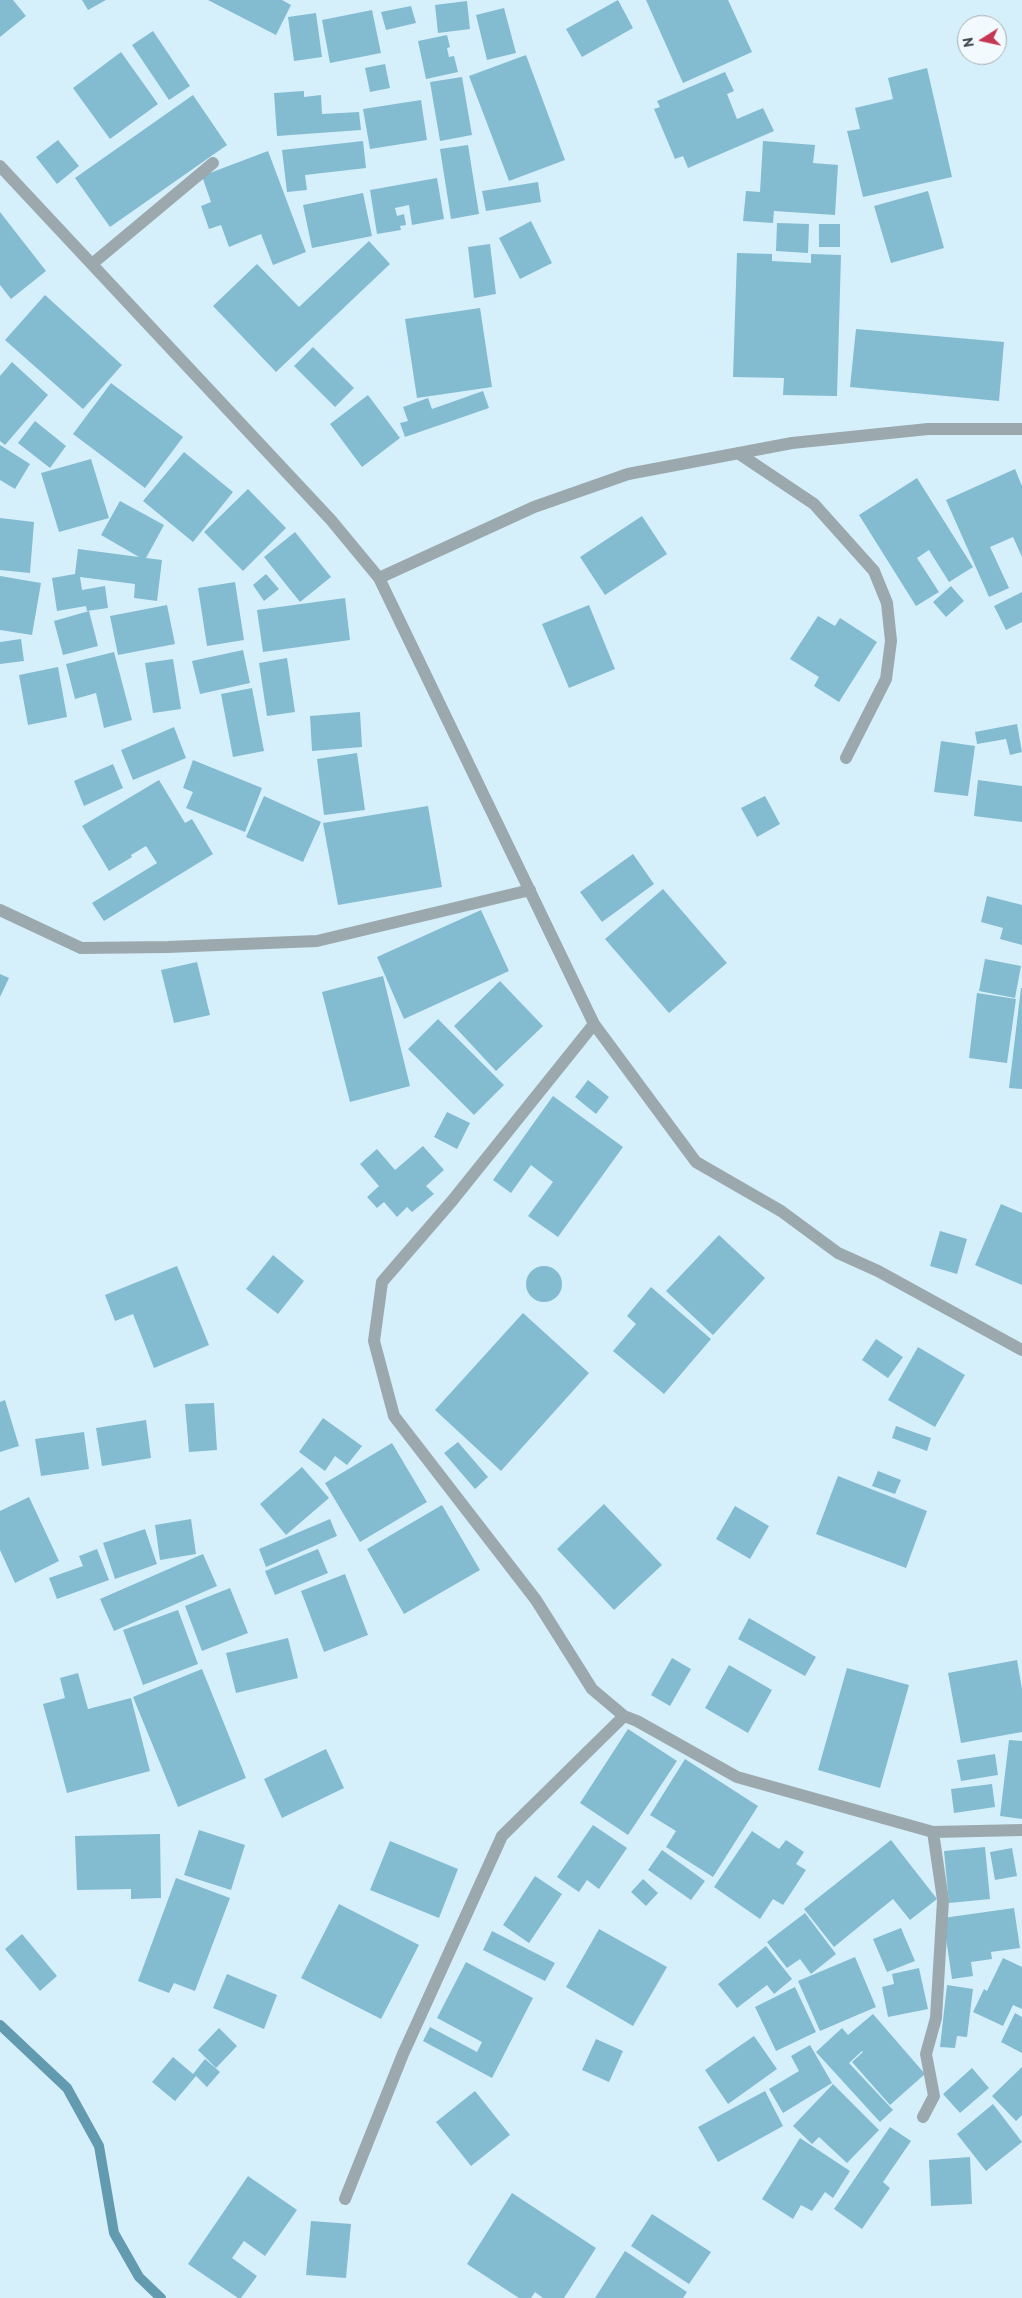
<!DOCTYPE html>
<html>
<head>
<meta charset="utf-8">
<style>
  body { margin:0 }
  #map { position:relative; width:1022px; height:2298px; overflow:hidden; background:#d6f0fb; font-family:"PT Sans",sans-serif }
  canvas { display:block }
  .north { position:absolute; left:957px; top:15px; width:50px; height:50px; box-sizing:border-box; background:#f3fafd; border:1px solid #a5afb3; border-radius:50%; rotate:260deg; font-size:14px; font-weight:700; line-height:20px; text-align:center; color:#313e43 }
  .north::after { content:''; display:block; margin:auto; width:18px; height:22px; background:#c63651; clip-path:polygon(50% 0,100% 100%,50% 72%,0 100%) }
</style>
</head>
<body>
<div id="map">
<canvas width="1022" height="2298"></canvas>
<div class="north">N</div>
</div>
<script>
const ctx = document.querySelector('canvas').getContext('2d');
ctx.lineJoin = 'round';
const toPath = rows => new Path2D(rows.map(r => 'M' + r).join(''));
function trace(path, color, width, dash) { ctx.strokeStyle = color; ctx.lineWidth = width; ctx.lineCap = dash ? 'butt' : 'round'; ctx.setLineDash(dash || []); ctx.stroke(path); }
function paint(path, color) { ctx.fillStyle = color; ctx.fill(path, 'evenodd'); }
trace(toPath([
  [0,2025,67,2088,99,2146,114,2233,139,2277,161,2298]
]), '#629aaf', 10);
paint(toPath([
  [0,0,13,0,26,16,0,37],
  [82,0,106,0,88,10],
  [208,0,282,0,291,5,276,35],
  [618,0,633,28,582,57,566,29],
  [646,0,728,0,752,52,683,83],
  [467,1,470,29,438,33,435,5],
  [411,6,416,23,386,30,381,12],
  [504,8,516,53,487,60,476,15],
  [372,10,381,53,330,63,322,20],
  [316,13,322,57,294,61,288,17],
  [153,31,190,86,169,100,132,45],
  [447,35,450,47,447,48,449,57,454,56,458,72,426,79,418,41],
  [121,52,158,104,110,139,73,88],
  [526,55,565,160,509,181,469,76],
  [385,64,390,88,370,92,365,68],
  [927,68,952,177,863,197,847,131,860,129,855,108,893,99,888,78],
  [725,72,734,91,727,94,737,119,763,108,774,131,688,168,683,156,675,159,654,109,660,107,657,101],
  [462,77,472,135,440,141,430,82],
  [304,91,304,97,321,95,322,114,359,112,361,130,277,136,274,93],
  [193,95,227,145,110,227,75,178],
  [421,100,427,140,370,149,363,109],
  [58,140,79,166,57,184,36,157],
  [363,141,366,168,305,175,307,190,287,192,282,150],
  [763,141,815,145,813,163,838,165,835,215,774,211,773,223,743,221,746,191,760,192],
  [468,145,479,214,451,219,440,149],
  [268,151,306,252,273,265,261,234,229,247,221,225,209,229,201,206,211,202,202,176],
  [437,178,444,219,412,225,409,205,395,208,397,216,404,214,406,225,400,226,401,230,377,234,370,190],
  [538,182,541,202,486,211,482,191],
  [928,191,944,248,891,263,874,206],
  [363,193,372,236,312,248,303,205],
  [0,212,46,271,11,299,0,285],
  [531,221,552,263,520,279,499,238],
  [777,223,809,224,808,253,776,251],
  [819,224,840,224,840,247,819,247],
  [369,241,390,264,276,372,213,306,257,264,299,307],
  [490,244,496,294,474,298,468,247],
  [737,253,772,254,772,261,811,263,811,254,841,255,837,396,783,395,784,378,733,377],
  [45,295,122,365,83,409,5,340],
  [480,308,492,387,417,398,405,319],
  [856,329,1004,342,999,401,850,387],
  [313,347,354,388,335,407,294,366],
  [12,362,48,395,5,445,0,441,0,376],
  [111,383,183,437,145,488,73,434],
  [483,391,489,408,405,437,400,423,408,421,403,407,428,398,432,409],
  [368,395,400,438,362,467,330,424],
  [35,421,66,446,50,468,18,443],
  [0,445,30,464,15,489,0,480],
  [184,452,233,492,193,542,143,501],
  [91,459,109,518,59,532,41,473],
  [1015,469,1022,486,1022,557,1013,537,990,547,1009,588,989,597,946,500],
  [917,478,973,567,949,582,929,550,917,558,939,592,916,606,859,515],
  [248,489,286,528,243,571,204,532],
  [120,501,164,525,146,558,162,560,157,601,134,598,135,584,80,577,82,590,105,586,108,608,87,611,86,606,57,611,52,578,75,574,78,549,139,557,101,535],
  [642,516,667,554,605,595,580,557],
  [0,518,34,522,30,573,0,570],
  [295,532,331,577,300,602,264,557],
  [266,574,279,589,264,601,253,585],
  [0,576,41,583,32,635,0,630],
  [235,582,244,640,207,646,198,588],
  [951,586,964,601,946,617,933,602],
  [1022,592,1022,622,1006,630,994,606],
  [345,598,350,640,263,652,257,610],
  [167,605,175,644,118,655,110,616],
  [589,605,615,669,569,688,542,624],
  [89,611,98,646,63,655,54,621],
  [818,616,835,626,840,618,877,642,839,702,814,686,819,677,790,659],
  [21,639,24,661,0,664,0,642],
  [243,650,250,683,200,694,192,661],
  [114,652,132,720,104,728,96,693,75,699,66,664],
  [287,658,295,712,267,716,259,663],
  [173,659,181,709,153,713,145,663],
  [58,667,67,717,28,725,19,675],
  [252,688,264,751,233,757,221,694],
  [360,712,362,747,312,751,310,716],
  [1017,724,1022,752,1010,755,1006,739,977,744,975,732],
  [174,727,186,758,133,780,121,750],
  [941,741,975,746,968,796,934,792],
  [357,753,365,810,324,815,317,759],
  [193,760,262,788,245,832,186,808,193,792,183,788],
  [113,764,123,788,84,806,74,781],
  [159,780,185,823,192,819,213,854,104,921,92,903,157,863,146,846,131,855,132,857,109,871,82,826],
  [978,780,1022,786,1022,822,974,816],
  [264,796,321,822,303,862,246,837],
  [765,796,780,824,757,837,741,808],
  [428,806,442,887,338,905,323,823],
  [633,854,654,884,602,922,580,892],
  [663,889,727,963,669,1013,605,939],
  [987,896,1022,905,1022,945,1000,939,1003,928,981,922],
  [481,910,509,971,404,1019,377,957],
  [985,959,1021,966,1015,998,979,991],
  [197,962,210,1015,174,1023,161,970],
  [0,974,9,978,0,997],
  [383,976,410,1086,350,1102,322,992],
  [500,981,543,1026,496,1071,454,1026],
  [1021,988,1022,988,1022,1089,1009,1088],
  [977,993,1016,999,1007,1063,969,1058],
  [438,1019,504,1085,474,1115,408,1049],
  [588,1080,609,1097,596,1114,575,1097],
  [553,1096,623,1147,558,1237,528,1216,553,1182,531,1165,511,1193,493,1180],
  [447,1112,470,1123,457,1149,434,1137],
  [423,1146,444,1170,426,1186,434,1194,412,1212,407,1207,397,1217,384,1202,377,1208,367,1197,379,1186,360,1164,377,1149,395,1170],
  [1001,1204,1022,1213,1022,1285,975,1265],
  [940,1231,967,1239,957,1274,930,1266],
  [719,1235,765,1278,713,1335,666,1291],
  [273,1255,304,1281,278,1314,246,1289],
  '526 1284a18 18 0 1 1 36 0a18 18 0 1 1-36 0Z',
  [177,1266,209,1345,154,1368,133,1314,115,1321,105,1295],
  [651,1287,711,1339,664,1394,613,1351,636,1324,627,1316],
  [523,1313,589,1373,501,1471,435,1410],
  [876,1339,903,1357,888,1378,862,1360],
  [918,1347,965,1375,935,1427,888,1400],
  [5,1400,19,1446,0,1452,0,1402],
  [214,1403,217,1450,189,1452,185,1404],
  [323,1418,362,1446,347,1465,335,1456,325,1471,299,1452],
  [146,1420,151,1458,102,1466,96,1428],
  [896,1426,931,1438,927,1451,892,1438],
  [84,1432,89,1469,41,1476,35,1439],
  [458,1442,488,1477,475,1489,444,1453],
  [392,1443,427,1502,360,1542,325,1483],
  [302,1467,329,1498,286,1535,260,1504],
  [878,1471,901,1480,895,1494,872,1486],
  [838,1476,927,1511,906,1568,816,1534],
  [29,1497,59,1561,15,1583,0,1550,0,1511],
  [604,1504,662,1565,614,1610,557,1549],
  [442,1505,480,1570,404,1614,367,1549],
  [735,1506,769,1526,750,1559,716,1539],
  [191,1519,196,1554,160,1560,155,1525],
  [330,1519,337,1536,266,1567,259,1549],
  [145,1529,157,1564,115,1579,103,1543],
  [97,1549,109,1580,57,1599,49,1578,83,1566,79,1556],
  [318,1549,328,1573,275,1595,265,1571],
  [203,1554,217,1586,114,1631,100,1599],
  [345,1574,368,1635,324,1652,301,1591],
  [230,1588,248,1633,202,1651,185,1606],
  [178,1610,198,1664,143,1685,123,1630],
  [749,1618,816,1657,805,1676,738,1639],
  [288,1638,298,1678,236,1693,226,1653],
  [672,1658,691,1669,670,1706,651,1695],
  [1017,1660,1022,1689,1022,1732,961,1743,948,1673],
  [729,1665,772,1690,748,1733,705,1708],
  [847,1668,909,1685,880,1788,818,1770],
  [202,1669,246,1778,178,1807,133,1697],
  [78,1673,88,1709,131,1698,150,1771,67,1793,43,1704,65,1698,60,1678],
  [628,1729,677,1761,628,1835,580,1803],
  [1009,1740,1022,1741,1022,1819,1000,1816],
  [326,1749,344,1788,282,1818,264,1779],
  [995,1754,998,1775,961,1781,957,1760],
  [685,1759,758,1806,713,1877,666,1847,676,1831,650,1815],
  [992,1784,995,1807,954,1813,951,1789],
  [593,1825,627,1848,599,1889,587,1880,579,1892,557,1877],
  [199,1830,245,1845,231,1890,184,1875],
  [752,1831,779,1849,786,1840,804,1852,796,1864,806,1870,783,1905,773,1899,760,1919,714,1887],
  [160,1834,161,1898,131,1899,131,1889,77,1890,75,1836],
  [891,1840,937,1899,910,1920,893,1899,834,1947,804,1909],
  [390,1841,458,1869,439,1918,370,1890],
  [985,1847,990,1899,949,1903,944,1851],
  [1012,1848,1017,1876,995,1880,990,1852],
  [662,1850,705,1881,691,1900,648,1870],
  [535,1876,562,1894,529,1943,503,1925],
  [176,1878,230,1898,195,1991,174,1983,169,1993,138,1981],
  [643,1879,658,1893,646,1906,631,1892],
  [339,1904,419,1945,381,2019,301,1978],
  [1014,1908,1020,1948,991,1952,992,1959,971,1962,973,1976,952,1979,943,1918],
  [805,1913,836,1954,811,1974,800,1959,787,1968,767,1942],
  [901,1928,915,1961,887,1972,873,1939],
  [599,1929,667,1967,633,2026,566,1987],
  [492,1931,555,1963,545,1981,483,1950],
  [22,1934,57,1976,40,1991,5,1949],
  [766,1946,792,1979,774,1994,767,1985,737,2008,718,1984],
  [855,1957,876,2007,820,2031,798,1981],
  [1003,1958,1022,1967,1022,2009,1013,2005,1003,2026,973,2012,984,1989,987,1991],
  [466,1962,533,1998,492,2078,423,2041,430,2027,477,2052,482,2042,437,2018],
  [919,1968,928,2009,888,2017,882,1987,894,1984,892,1974],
  [227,1974,277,1995,264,2029,213,2008],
  [947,1985,973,1989,967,2037,957,2036,955,2048,940,2047],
  [795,1987,816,2032,776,2051,755,2007],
  [1015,2013,1022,2017,1022,2053,1001,2042],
  [873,2014,925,2074,890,2105,852,2062,863,2052,862,2051,849,2063,893,2110,880,2122,816,2052,842,2028,848,2035],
  [219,2028,237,2046,216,2068,198,2050],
  [754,2036,777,2069,728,2104,705,2070],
  [596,2039,623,2051,609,2082,582,2070],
  [810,2045,832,2083,783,2113,769,2089,799,2071,791,2056],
  [173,2057,193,2074,205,2059,220,2072,207,2087,196,2076,175,2101,152,2082],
  [1022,2067,1022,2115,1016,2121,992,2096],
  [972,2068,989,2088,960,2113,943,2094],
  [833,2084,879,2130,847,2163,819,2137,812,2144,793,2126],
  [475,2091,510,2135,471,2166,436,2122],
  [765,2091,783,2126,718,2162,698,2127],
  [993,2104,1022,2142,986,2171,957,2134],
  [890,2127,911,2141,883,2182,890,2188,862,2229,834,2209],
  [800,2138,850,2171,833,2198,825,2192,812,2211,801,2205,793,2219,762,2199],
  [970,2157,972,2204,931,2206,929,2160],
  [248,2176,297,2210,265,2256,244,2241,232,2258,257,2276,241,2298,238,2298,188,2264],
  [512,2193,596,2248,564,2298,543,2298,535,2292,531,2298,519,2298,467,2264],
  [652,2214,711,2252,689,2284,631,2246],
  [311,2221,351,2224,346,2278,306,2275],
  [625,2251,687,2292,683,2298,595,2298]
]), '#83bbd1');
trace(toPath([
  [0,166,331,520,379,578,594,1024,696,1162,781,1211,838,1253,878,1271,1022,1350],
  [92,264,213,163],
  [738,453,814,504,874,571,887,603,891,641,886,679,846,758],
  [379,578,534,507,628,474,792,443,928,429,1022,429],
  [0,910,81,948,168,947,317,941,530,890],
  [594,1024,452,1201,382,1282,374,1341,394,1416,536,1600,592,1689,624,1716,637,1721,737,1777,933,1832,1022,1830],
  [923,2117,934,2096,926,2054,936,2018,943,1900,933,1832],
  [345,2199,403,2054,502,1836,624,1716]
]), '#9ba9ae', 12);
</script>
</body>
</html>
